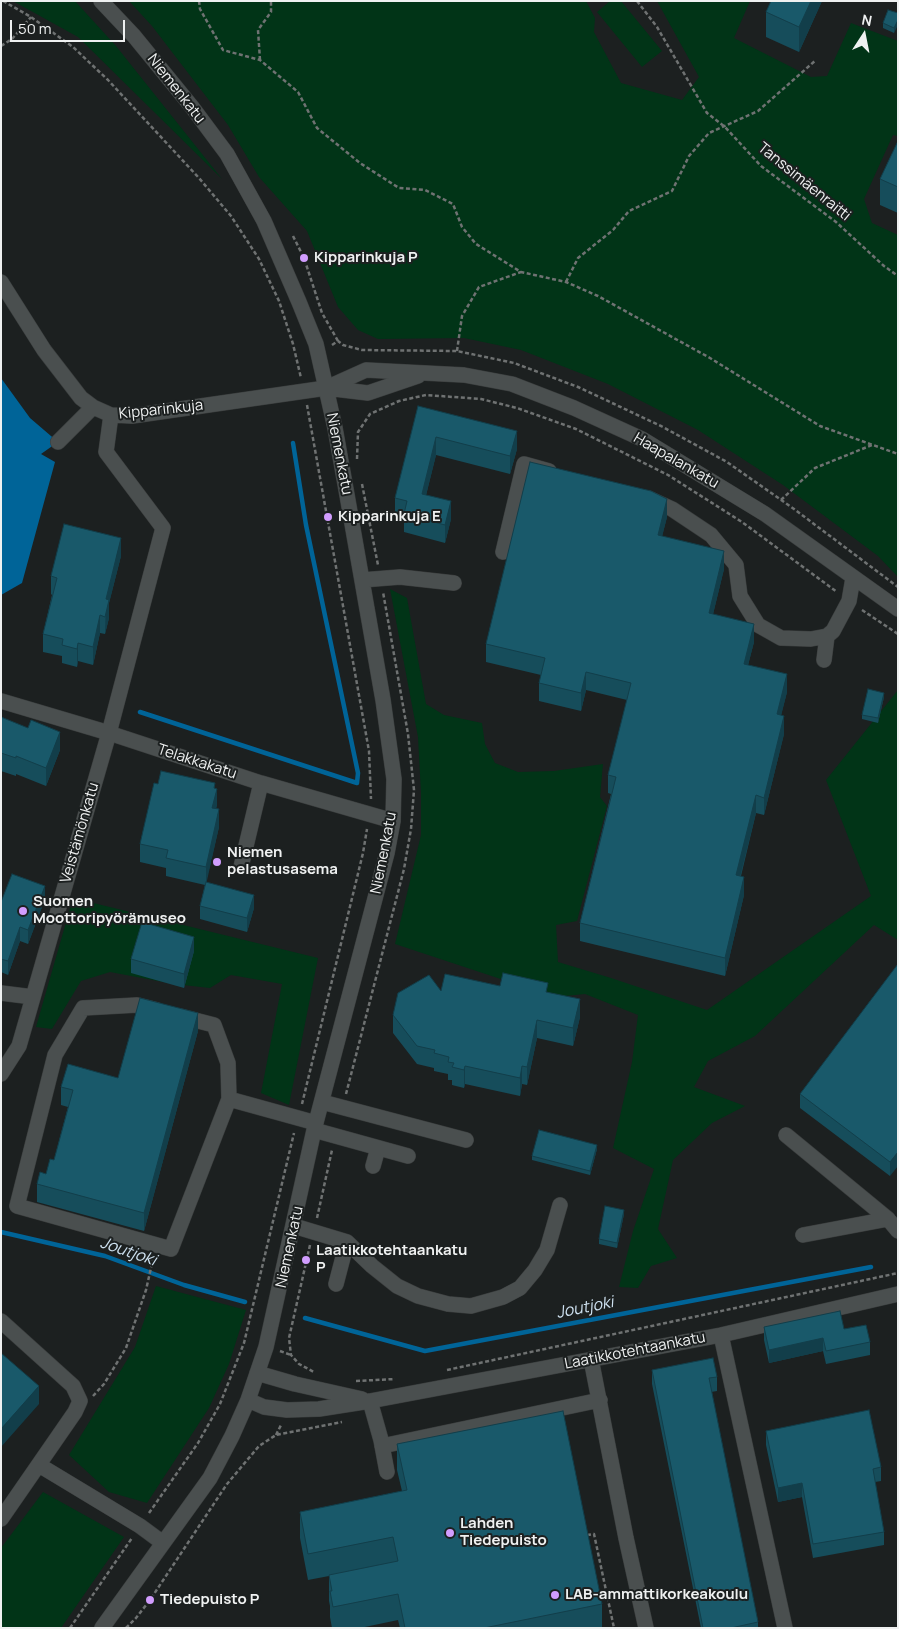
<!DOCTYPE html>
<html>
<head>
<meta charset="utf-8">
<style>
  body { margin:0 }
  #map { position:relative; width:899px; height:1629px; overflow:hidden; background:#1c2020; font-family:Manrope,sans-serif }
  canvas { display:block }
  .frame { position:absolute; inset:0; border:2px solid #eff1f1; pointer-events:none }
  .north { position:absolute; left:839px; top:10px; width:50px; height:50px; -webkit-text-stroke:4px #1c2020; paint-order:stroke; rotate:11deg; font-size:14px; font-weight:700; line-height:20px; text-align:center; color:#eff1f1 }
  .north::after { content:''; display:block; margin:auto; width:18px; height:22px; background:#eff1f1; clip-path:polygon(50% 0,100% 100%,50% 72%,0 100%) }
  .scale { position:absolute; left:10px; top:20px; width:115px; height:22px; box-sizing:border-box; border:2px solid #eff1f1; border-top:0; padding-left:6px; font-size:15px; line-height:18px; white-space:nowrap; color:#eff1f1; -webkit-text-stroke:4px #1c2020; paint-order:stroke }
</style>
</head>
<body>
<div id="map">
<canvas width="899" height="1629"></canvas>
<div class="frame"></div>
<div class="north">N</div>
<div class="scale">50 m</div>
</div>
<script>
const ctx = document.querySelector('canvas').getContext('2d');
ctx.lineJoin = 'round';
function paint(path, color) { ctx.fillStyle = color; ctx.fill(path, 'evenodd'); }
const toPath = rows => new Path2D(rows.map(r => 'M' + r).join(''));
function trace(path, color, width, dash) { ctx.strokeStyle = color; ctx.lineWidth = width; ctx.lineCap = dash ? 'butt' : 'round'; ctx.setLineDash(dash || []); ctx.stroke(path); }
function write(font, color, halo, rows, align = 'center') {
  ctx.font = font + ' Manrope,sans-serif'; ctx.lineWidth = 4; ctx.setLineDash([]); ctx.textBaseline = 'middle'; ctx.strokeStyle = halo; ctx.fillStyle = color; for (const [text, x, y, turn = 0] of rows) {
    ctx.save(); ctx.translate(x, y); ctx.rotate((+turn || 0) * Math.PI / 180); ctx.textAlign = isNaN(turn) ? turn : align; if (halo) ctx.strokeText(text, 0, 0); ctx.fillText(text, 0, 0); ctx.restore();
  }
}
paint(toPath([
  [13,1,75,1,116,46,222,179,78,37],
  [129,1,586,1,595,18,594,32,621,83,682,100,699,77,657,1,750,1,734,38,811,77,827,76,851,23,898,41,898,136,893,135,864,199,872,223,898,235,898,577,878,556,783,485,698,430,608,384,521,350,464,338,378,339,358,330,338,307,307,231,259,177,228,125,152,26],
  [610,1,621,1,662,51,642,67,597,12],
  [390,589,407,598,426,704,444,715,482,723,485,744,495,763,518,772,554,771,603,764,600,797,607,806,577,921,556,925,558,962,611,978,707,1010,871,896,826,780,898,690,898,940,874,925,755,1036,708,1061,694,1087,745,1106,712,1123,673,1160,658,1229,677,1258,651,1266,638,1288,619,1287,633,1231,654,1169,613,1148,632,1062,638,1015,585,994,555,997,395,944,421,835,421,793,418,737],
  [73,898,318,958,289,1105,261,1093,282,984,231,975,210,988,174,984,110,972,81,981,52,1029,36,1027],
  [156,1286,246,1310,229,1364,209,1408,147,1503,109,1492,69,1455,135,1347],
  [43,1492,124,1537,61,1628,1,1628,1,1548]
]), '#013417');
paint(toPath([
  [1,378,30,418,58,442,41,454,55,462,22,583,1,595]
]), '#006498');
trace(toPath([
  [140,712,357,783,358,773,306,525,293,443],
  [1,1232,105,1256,184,1285,245,1302],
  [305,1318,425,1351,871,1267]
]), '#006498', 4.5);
const minor = toPath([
  [101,1,134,36,192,107,227,154,264,221,299,302,316,344,335,428,347,495,383,700,394,779,393,821,387,853,314,1130,266,1347,248,1400,232,1436,210,1478,102,1628],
  [1,282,44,350,81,398,93,407,111,415,132,416,326,388,368,393,418,376],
  [326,388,366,370,464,375,512,384,574,408,642,439,765,514,898,609],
  [58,442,93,407],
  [648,498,672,509,711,535,736,565,740,596,758,625,781,638,811,639,827,636,833,631,849,601,853,578],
  [503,552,524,464,549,471],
  [362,580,400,577,454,583],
  [824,660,827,636],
  [1,701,109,733,261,783,393,821],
  [241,867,261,783],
  [1,993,33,997],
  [157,1010,137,1005,83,1008,55,1055,17,1206,171,1249,229,1099],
  [179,1016,214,1025,228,1063,229,1099,316,1123],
  [1,1074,19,1046,109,733,163,528,106,452,111,415],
  [322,1102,466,1140],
  [314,1130,408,1156],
  [786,1135,888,1219,898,1231],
  [373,1166,378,1148],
  [294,1226,347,1242,336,1284],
  [803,1235,888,1219],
  [347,1242,372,1266,397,1286,418,1296,448,1304,471,1306,503,1297,520,1288,535,1270,547,1250,560,1205],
  [1,1321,73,1386,80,1401,75,1412,1,1519],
  [721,1335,785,1628],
  [591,1359,626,1538,646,1628],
  [257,1373,295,1384,362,1399],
  [248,1400,264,1407,287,1410,319,1409,370,1401,721,1335,898,1294],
  [370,1401,381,1440,387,1472],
  [382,1446,600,1400],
  [39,1465,140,1526,163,1543]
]);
trace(minor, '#3a3d3d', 16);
trace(toPath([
  [3,1,31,17,73,47,108,80,199,178,231,216,259,259,279,301,293,344,301,378],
  [199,1,200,9,223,50,260,60,298,92,317,128,360,163,399,188,425,190,453,204,462,227,476,244,521,272,566,282,598,296,710,358,820,426,898,454],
  [637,1,657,27,707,113,725,127,761,166,836,222,884,266,898,276],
  [1,46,12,39,31,17],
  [260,60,258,30,271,12,271,1],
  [293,236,304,258,322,313,338,341],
  [566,282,578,258,613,230,629,211,672,191,689,156,709,133,758,111,816,60],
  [332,345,338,341,343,345,362,350,457,351,514,363,578,387,661,426,727,462,794,509,898,587],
  [457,351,462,316,479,287,521,272],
  [307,405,369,751,371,799],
  [357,459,358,432,370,414,399,401,426,395,481,399,517,408,576,429,668,475,742,522,837,592],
  [362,484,378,565],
  [781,500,815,468,872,445],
  [862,610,898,634],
  [346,1094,404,869,411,829,414,790,408,734,383,592],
  [302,1104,363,853,367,829],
  [317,1218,332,1150],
  [310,1245,289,1338,291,1355,299,1364,314,1372],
  [375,1247,412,1254,425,1251],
  [280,1351,291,1355],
  [447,1370,898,1273],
  [356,1381,395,1379],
  [93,1396,104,1384,126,1348,146,1290,153,1259],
  [276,1435,281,1425],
  [149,1513,198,1443,220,1404,244,1343,294,1133],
  [587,1535,594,1534,614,1628],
  [70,1628,132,1538],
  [126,1628,136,1618,150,1600,227,1484,259,1446,276,1435,342,1422]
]), '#6f7272', 2.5, [4, 2.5]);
trace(minor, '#4a4f4f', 15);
paint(toPath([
  [771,1,822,1,799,52,766,37,766,12],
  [898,13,894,33,883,28,883,23],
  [898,141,898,213,880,205,880,179],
  [418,406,517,449,510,474,436,455,426,495,451,519,445,543,404,532,404,518,395,516,395,498],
  [667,517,662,536,724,569,713,614,754,642,748,665,787,692,781,715,784,734,764,815,756,813,741,876,744,895,725,976,580,941,580,923,611,794,608,793,608,775,627,700,586,690,581,711,539,701,539,683,541,675,486,662,486,644],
  [121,556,109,603,109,618,105,634,100,633,93,665,78,661,77,667,62,663,62,656,43,652,43,634,52,595,51,594,51,576],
  [884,697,878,723,862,719,862,715],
  [1,717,60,750,46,786,16,774,16,776,1,771],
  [215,788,216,808,219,827,206,882,254,908,247,932,200,919,200,906,205,885,166,876,166,868,140,862,140,844],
  [45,899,28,944,20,941,8,975,1,972,1,902],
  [194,951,184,988,131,973,131,959],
  [898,964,890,1176,800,1108,800,1094],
  [500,986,548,992,580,1017,573,1046,537,1038,527,1085,522,1084,520,1096,465,1084,464,1088,452,1085,452,1080,448,1080,448,1074,434,1071,434,1068,417,1064,393,1033,393,1015,441,991],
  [198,1031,144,1231,37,1202,37,1184,46,1174,54,1160,68,1107,61,1105,61,1087,118,1078],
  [597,1149,590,1175,532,1160,532,1156],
  [624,1214,617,1248,599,1244,599,1239],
  [764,1327,870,1342,870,1355,826,1364,823,1351,769,1363,764,1340],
  [652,1370,717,1377,717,1391,711,1392,758,1622,758,1628,701,1628,652,1384],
  [766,1431,881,1467,881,1481,875,1482,884,1532,884,1545,813,1558,802,1497,778,1502,766,1445],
  [397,1444,602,1604,602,1628,400,1628,398,1620,360,1628,332,1628,330,1617,330,1606,329,1601,329,1576,308,1580,300,1538,300,1512,402,1491,397,1470]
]), '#164d5b');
paint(toPath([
  [811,1,822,1,799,52,799,27],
  [898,20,898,25,894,33,894,28],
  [517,431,517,449,510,474,510,456],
  [436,437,436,455,422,512,422,494],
  [667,499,667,517,658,553,658,535],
  [451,501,451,519,445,543,445,525],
  [121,538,121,556,109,603,109,618,105,634,106,599],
  [724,551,724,569,709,631,709,613],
  [100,615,100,633,93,665,93,647],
  [754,624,754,642,744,681,744,664],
  [78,643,78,661,77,667,77,649],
  [586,672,586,690,581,711,581,693],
  [787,674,787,692,777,732,777,714],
  [884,693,884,697,878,723,878,718],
  [784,716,784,734,764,815,764,798],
  [60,732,60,750,46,786,46,768],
  [215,783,215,797,217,789,217,806,212,825,212,808],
  [756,795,756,813,736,893,736,875],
  [219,809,219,827,206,885,206,867],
  [744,877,744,895,725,976,725,958],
  [45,886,45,899,28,944,28,930],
  [254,895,254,908,247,932,247,918],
  [20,927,20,941,8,975,8,961],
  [194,937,194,951,184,988,184,974],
  [580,999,580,1017,573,1046,573,1028],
  [198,1013,198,1031,144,1231,144,1213],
  [537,1020,537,1038,527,1085,527,1067],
  [465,1066,465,1084,464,1088,464,1070],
  [522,1066,522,1084,520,1096,520,1078],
  [597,1145,597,1149,590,1175,590,1171],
  [898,1152,898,1166,890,1176,890,1162],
  [624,1210,624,1214,617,1248,617,1243],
  [823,1338,823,1351,769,1363,769,1350],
  [39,1386,39,1404,1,1447,1,1429],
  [802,1483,802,1497,778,1502,778,1488]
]), '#123e4a');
const building = toPath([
  [771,1,811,1,799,27,766,12,771,1],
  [888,10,898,13,898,20,894,28,883,23,888,10],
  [898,141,898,187,880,179,898,141],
  [418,406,517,431,510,456,436,437,422,494,451,501,445,525,404,514,407,501,395,498,418,406],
  [530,462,651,491,667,499,658,535,724,551,709,613,754,624,744,664,787,674,777,714,784,716,764,798,756,795,736,875,744,877,725,958,580,923,616,777,608,775,631,683,586,672,581,693,539,683,545,658,486,644,530,462],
  [64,524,121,538,106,599,109,600,105,617,100,615,93,647,78,643,77,649,62,645,63,639,43,634,57,578,51,576,64,524],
  [868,689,884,693,878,718,862,715,868,689],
  [1,717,28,728,31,720,60,732,46,768,16,756,16,758,1,753,1,717],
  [161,771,215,783,214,788,217,789,212,808,219,809,206,867,166,858,168,850,140,844,154,783,158,784,161,771],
  [12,874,45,886,28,930,20,927,8,961,1,959,1,902,12,874],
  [206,882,254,895,247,918,200,906,206,882],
  [142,922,194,937,184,974,131,959,142,922],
  [898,964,898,1152,890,1162,800,1094,898,964],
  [503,973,548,983,546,992,580,999,573,1028,537,1020,527,1067,522,1066,520,1078,465,1066,464,1070,452,1067,454,1063,448,1062,449,1057,434,1053,435,1050,417,1046,393,1015,398,993,429,975,441,991,445,974,500,986,503,973],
  [140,998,198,1013,144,1213,37,1184,40,1172,46,1174,50,1159,54,1160,73,1090,61,1087,68,1064,118,1078,140,998],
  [539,1130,597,1145,590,1171,532,1156,539,1130],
  [605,1206,624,1210,617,1243,599,1239,605,1206],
  [840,1311,844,1329,866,1325,870,1342,826,1351,823,1338,769,1350,764,1327,840,1311],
  [1,1353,39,1386,1,1429,1,1353],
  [713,1358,717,1377,709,1378,758,1622,731,1628,703,1628,652,1370,713,1358],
  [869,1410,881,1467,873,1469,884,1532,813,1544,802,1483,778,1488,766,1431,869,1410],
  [563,1411,602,1604,484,1628,405,1628,398,1594,333,1607,330,1591,332,1591,329,1575,398,1561,393,1537,308,1554,300,1512,407,1490,397,1444,563,1411]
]);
paint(building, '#19596a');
trace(building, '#123e4a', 1);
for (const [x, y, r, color] of [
  [304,258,5,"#d19dfe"],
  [328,517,5,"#d19dfe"],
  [217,862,5,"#d19dfe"],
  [23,911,5,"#d19dfe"],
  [306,1260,5,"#d19dfe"],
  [450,1533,5,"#d19dfe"],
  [555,1595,5,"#d19dfe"],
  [150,1600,5,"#d19dfe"]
]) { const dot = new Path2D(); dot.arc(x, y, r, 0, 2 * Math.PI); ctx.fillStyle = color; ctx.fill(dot); trace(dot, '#1c2020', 2); }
write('15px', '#eff1f1', '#1c2020', [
  ["Niemenkatu",176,89,52],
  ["Tanssimäenraitti",804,182,39],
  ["Kipparinkuja",161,410,-6],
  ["Niemenkatu",339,454,79],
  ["Haapalankatu",676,461,30],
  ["Telakkakatu",197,762,18],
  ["Veistämönkatu",80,833,-74],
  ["Niemenkatu",384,853,-79],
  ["Niemenkatu",290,1247,-78],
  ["Laatikkotehtaankatu",635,1351,-11]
]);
write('bold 15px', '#eff1f1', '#1c2020', [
  ["Kipparinkuja P",314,258],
  ["Kipparinkuja E",338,517],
  ["Niemen",227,853],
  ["pelastusasema",227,870],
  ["Suomen",33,902],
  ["Moottoripyörämuseo",33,919],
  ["Laatikkotehtaankatu",316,1251],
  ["P",316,1268],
  ["Lahden",460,1524],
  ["Tiedepuisto",460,1541],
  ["LAB-ammattikorkeakoulu",565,1595],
  ["Tiedepuisto P",160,1600]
], 'left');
write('italic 16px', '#cfe2f1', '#1c2020', [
  ["Joutjoki",128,1252,19],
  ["Joutjoki",585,1308,-11]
]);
</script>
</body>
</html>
